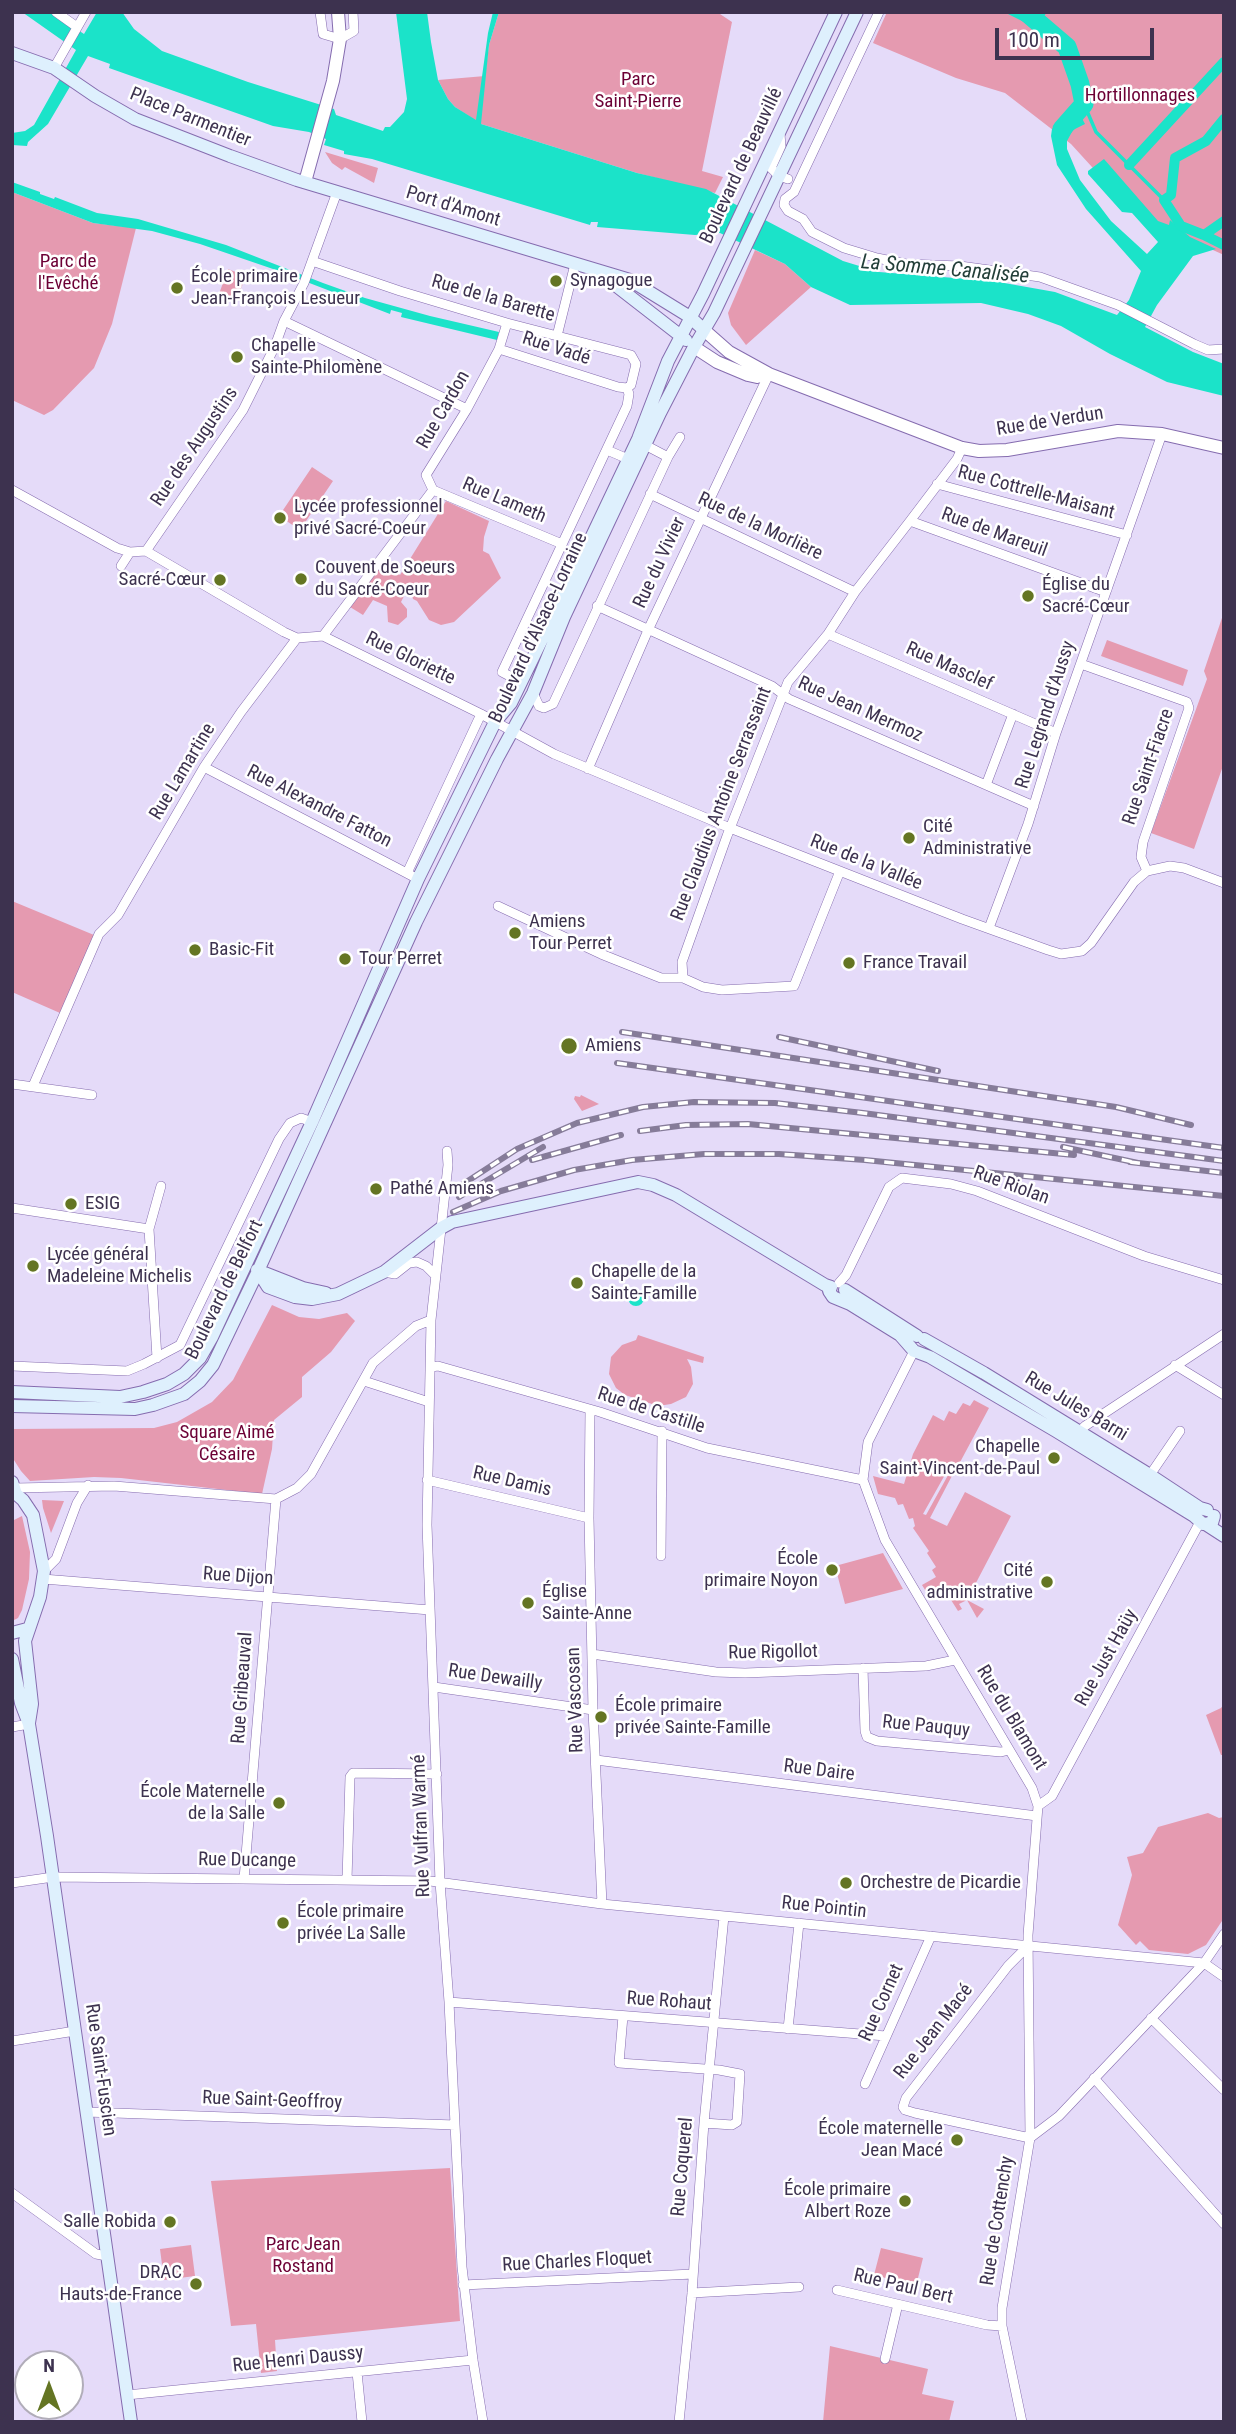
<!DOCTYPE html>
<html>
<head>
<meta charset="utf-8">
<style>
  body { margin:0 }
  #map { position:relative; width:1236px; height:2434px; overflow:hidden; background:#e5dbf9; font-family:"Roboto Condensed",sans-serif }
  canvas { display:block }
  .frame { position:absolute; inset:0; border:14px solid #3d324f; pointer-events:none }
  .north { position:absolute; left:14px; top:2350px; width:70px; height:70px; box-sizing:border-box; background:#fff; border:2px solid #b1adb9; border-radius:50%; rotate:0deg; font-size:19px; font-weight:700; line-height:28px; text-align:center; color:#3d324f }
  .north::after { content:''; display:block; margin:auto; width:24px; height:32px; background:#647523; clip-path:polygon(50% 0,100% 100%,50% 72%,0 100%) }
  .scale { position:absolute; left:995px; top:28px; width:159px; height:32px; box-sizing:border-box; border:4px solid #3d324f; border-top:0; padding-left:9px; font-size:21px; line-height:24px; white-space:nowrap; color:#3d324f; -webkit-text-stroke:5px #fff; paint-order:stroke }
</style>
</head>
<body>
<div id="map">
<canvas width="1236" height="2434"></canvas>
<div class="frame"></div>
<div class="north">N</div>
<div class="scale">100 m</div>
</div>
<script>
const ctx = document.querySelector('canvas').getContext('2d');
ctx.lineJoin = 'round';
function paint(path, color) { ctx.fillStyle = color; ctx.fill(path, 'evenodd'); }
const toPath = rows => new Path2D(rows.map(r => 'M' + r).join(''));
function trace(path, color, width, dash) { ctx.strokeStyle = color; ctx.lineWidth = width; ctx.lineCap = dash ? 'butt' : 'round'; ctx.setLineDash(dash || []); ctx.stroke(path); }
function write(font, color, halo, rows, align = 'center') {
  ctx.font = font + ' "Roboto Condensed",sans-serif'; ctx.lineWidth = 5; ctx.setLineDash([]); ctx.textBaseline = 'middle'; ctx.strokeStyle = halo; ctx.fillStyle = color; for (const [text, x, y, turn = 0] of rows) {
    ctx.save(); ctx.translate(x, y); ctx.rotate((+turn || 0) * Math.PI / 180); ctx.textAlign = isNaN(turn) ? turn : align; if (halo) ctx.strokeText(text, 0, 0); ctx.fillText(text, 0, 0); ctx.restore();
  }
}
paint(toPath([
  [499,12,717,12,732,22,702,171,723,177,715,193,637,173,481,124,455,107,448,99,438,80,485,76,489,45],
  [887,12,1224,12,1224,255,1204,246,1175,258,1071,144,1005,93,956,78,873,43],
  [325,152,378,168,374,183,345,167,342,170,332,163],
  [12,192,93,223,136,228,112,324,94,368,53,410,44,415,12,400],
  [755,250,785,264,811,287,746,345,731,325,728,313],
  [228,269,246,276,236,301,219,294],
  [312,467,333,481,300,530,279,516],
  [446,501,489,521,484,537,483,551,489,554,501,578,454,622,441,625,429,620,417,601,413,599,411,592,406,592,401,602,407,609,407,617,398,625,388,622,387,606,373,600,363,615,350,607,383,563,400,575],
  [1224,612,1224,763,1194,849,1151,833,1207,679,1204,671],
  [1107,640,1188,670,1183,686,1101,656],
  [12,901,94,935,60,1013,12,992],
  [581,1095,599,1104,582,1111,574,1099,575,1096,580,1097],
  [272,1305,299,1317,319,1319,347,1313,355,1321,331,1352,302,1377,302,1397,274,1420,272,1449,262,1494,121,1478,94,1477,30,1481,21,1471,12,1457,12,1429,154,1428,177,1422,212,1402,233,1380],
  [638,1335,704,1357,703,1363,687,1359,691,1367,693,1384,686,1397,671,1404,658,1406,625,1395,616,1388,609,1374,611,1357,622,1345,636,1340],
  [974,1400,989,1408,958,1466,951,1464,923,1514,926,1515,952,1468,955,1470,930,1518,947,1526,965,1492,1011,1516,967,1600,984,1609,977,1618,967,1600,959,1604,962,1609,958,1611,946,1592,941,1594,937,1588,927,1593,922,1585,936,1577,932,1570,936,1567,927,1553,929,1551,913,1528,915,1526,913,1518,909,1519,903,1504,898,1505,895,1498,878,1494,873,1476,904,1484,913,1454,933,1415,944,1421,949,1411,956,1414,963,1403,970,1406],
  [42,1500,64,1501,51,1533,43,1508],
  [22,1516,30,1552,29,1579,22,1610,18,1618,12,1621,12,1521],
  [883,1553,903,1589,845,1604,835,1566],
  [1224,1704,1224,1755,1221,1755,1206,1715,1221,1708],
  [1208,1813,1219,1818,1224,1817,1224,1918,1206,1945,1188,1954,1149,1950,1140,1941,1136,1945,1118,1925,1132,1875,1127,1857,1143,1853,1158,1827],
  [450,2168,460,2321,275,2340,277,2371,261,2373,256,2324,231,2326,211,2181],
  [191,2245,195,2276,164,2280,160,2249],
  [881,2248,923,2258,916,2286,874,2275],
  [830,2346,928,2369,922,2394,954,2401,949,2422,823,2422]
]), '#e59ab0');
paint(toPath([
  [22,12,51,12,84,34,97,12,122,12,134,29,162,51,248,82,334,109,336,115,383,131,385,127,390,127,404,112,407,99,396,12,427,12,431,42,438,80,448,99,455,107,476,120,488,33,493,12,499,12,489,45,481,124,637,173,706,189,843,261,879,272,993,281,1055,292,1117,315,1129,300,1141,271,1086,209,1057,165,1051,136,1052,129,1071,110,1074,103,1085,124,1073,130,1067,141,1067,149,1080,180,1111,221,1147,254,1158,242,1132,213,1122,212,1088,174,1088,171,1104,159,1158,221,1169,225,1170,220,1190,237,1216,249,1193,256,1157,305,1145,327,1193,352,1224,364,1224,396,1167,382,1110,354,1061,326,1028,314,981,303,850,305,811,287,785,264,720,233,695,235,597,227,598,222,591,222,590,225,372,159,344,154,344,151,324,145,326,139,309,132,273,126,109,68,110,64,88,56,48,124,28,142,27,146,12,145,12,133,25,131,34,125,76,50],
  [1008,12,1039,12,1038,29,1008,14],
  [12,182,40,192,40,194,54,199,55,197,97,213,138,219,226,245,323,283,365,298,430,316,499,332,497,340,401,317,402,313,391,310,390,314,273,269,200,244,152,231,93,223,12,192],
  '628 1298a8 8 0 1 1 16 0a8 8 0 1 1-16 0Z'
]), '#1be3c9');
trace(toPath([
  [1038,21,1045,12],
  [1084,104,1096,132,1164,200]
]), '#1be3c9', 3.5);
trace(toPath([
  [1224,119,1206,141,1175,158,1171,195,1164,200,1181,226,1204,235,1224,221],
  [1129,165,1224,62],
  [1204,235,1224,245]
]), '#1be3c9', 10);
trace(toPath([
  [1026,12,1067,47,1080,84,1084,104,1062,129]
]), '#1be3c9', 19);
const minor = toPath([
  [56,12,77,27],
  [320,12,323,34,340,39,354,31,353,12],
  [879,12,794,192,785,199,784,205,788,211,803,219,812,232,844,248,877,258,906,264,960,266,1040,277,1118,305,1194,344,1208,350,1224,349],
  [54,68,86,12],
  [780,134,781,146,771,168,779,176,788,179],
  [312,261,400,291,507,323,631,355,636,364,631,385,627,388],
  [284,321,467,409],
  [507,323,499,349,618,387,627,388],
  [557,336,575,264],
  [645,445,668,457],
  [607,450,628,459],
  [937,484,1127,535],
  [12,490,117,548,130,552,146,551],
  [433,490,426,475,467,409,499,349],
  [433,490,562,544],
  [650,494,855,592],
  [910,521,1106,592],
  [146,551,284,632,297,638,323,636,481,714,554,754,730,828,962,919,1048,950,1061,954,1082,951,1091,943,1134,882,1147,871,1170,866,1184,868,1224,883],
  [146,551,243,410,275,346,284,321,304,283,337,192],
  [121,566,130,552],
  [597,606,772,686,789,699,1034,806],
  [828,634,1056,733],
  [323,636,433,490],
  [1081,664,1187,702,1189,708,1143,842,1141,857,1147,871],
  [521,682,502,672,627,406,629,394,627,388],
  [533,693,539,706,544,708,553,704,668,457,680,437],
  [204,767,418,879],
  [588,769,649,628,769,374],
  [986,785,1013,714],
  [407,873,481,714],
  [498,906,601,954,661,978,683,978,703,987,722,990,794,986,840,871],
  [989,928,1028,824,1056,733,1162,434],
  [683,978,682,962,727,836,788,682,828,634,855,592,910,521,957,459,962,448],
  [12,1084,92,1095],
  [33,1086,99,934,118,915,204,767,241,712,297,638],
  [447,1151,448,1165,431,1320,427,1525,440,1882,449,2002,462,2267,473,2360,483,2422],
  [12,1208,149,1229],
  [384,1272,395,1274,409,1263,417,1262,426,1266,435,1275],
  [839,1283,846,1275,889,1187,902,1178,951,1184,977,1191,1144,1256,1224,1280],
  [914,1351,868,1442,863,1480,885,1540,1032,1788,1038,1806,1028,1935,1030,2138,1002,2308,1002,2326,1022,2422],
  [157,1358,149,1229,161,1186],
  [1175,1365,1224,1395],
  [12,1366,127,1371,144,1364,180,1345,279,1139,290,1123,301,1118,312,1122],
  [431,1367,438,1366,600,1412,707,1448,863,1480],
  [364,1381,429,1402],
  [590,1410,589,1518,593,1710,602,1904],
  [1079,1432,1085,1426,1224,1334],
  [1150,1475,1180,1431],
  [427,1480,589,1518],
  [15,1488,114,1486,276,1499,297,1488,311,1474,373,1363,416,1326,431,1320],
  [661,1556,662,1431],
  [44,1571,56,1559,77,1503,88,1485],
  [43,1579,430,1610],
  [592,1654,716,1672,745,1673,926,1666,955,1660],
  [863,1668,865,1731,867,1737,877,1741,1001,1752,1009,1750],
  [434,1687,593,1710],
  [12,1727,29,1724],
  [596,1760,1037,1816],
  [1038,1806,1052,1796,1200,1522],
  [244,1879,276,1499],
  [347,1880,350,1777,353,1773,437,1774],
  [12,1883,53,1877,430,1881,602,1904,1204,1963,1224,1977],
  [1028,1946,1008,1966,906,2098,903,2107,905,2110,915,2113,1030,2138],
  [449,2002,886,2036],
  [623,2016,619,2063,719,2070,740,2074,737,2122,732,2125,704,2123],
  [1151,2018,1224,2090],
  [788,2029,799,1923],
  [12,2041,75,2031],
  [1094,2078,1224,2224],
  [865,2084,931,1936],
  [86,2112,455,2125],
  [1030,2138,1059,2116,1204,1963,1224,1934],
  [12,2193,96,2254,107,2256],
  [463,2285,693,2274],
  [837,2290,987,2325,1002,2326],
  [692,2293,799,2287],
  [885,2359,898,2304],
  [357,2372,362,2422],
  [127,2395,473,2360],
  [679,2422,692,2293,704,2123,724,1916]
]);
const tertiary = toPath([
  [305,182,333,81,340,39,338,12],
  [704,330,729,352,769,374,962,448,979,451,1007,450,1118,431,1162,434,1224,448],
  [694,347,717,362,748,375,757,377,769,374]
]);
const secondary = toPath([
  [12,53,54,68,95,96,135,119,230,156,297,180,630,280,690,317,704,330],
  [601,274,686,340],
  [257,1270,303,1288,326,1293],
  [258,1271,268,1287,295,1297,312,1299,338,1294,384,1272,441,1228,452,1222,638,1182,653,1185,676,1195,825,1285,831,1287],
  [831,1287,829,1291,833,1297,850,1304,900,1335,914,1351,930,1357,1056,1431,1194,1516,1203,1524,1212,1523,1214,1516],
  [845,1290,917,1336],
  [924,1339,984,1373,1150,1475,1200,1508,1207,1510],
  [12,1392,120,1397,143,1392,167,1384,184,1374,200,1358,212,1337,312,1122,418,879,495,722,511,703,582,557,638,439,668,361,703,294,836,12],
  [12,1406,135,1409,153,1405,184,1394,200,1381,213,1365,258,1271,416,922,497,759,533,693,564,617,660,413,694,347,714,313,857,12],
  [12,1482,16,1494,23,1500,33,1515,44,1571,40,1597,25,1641,32,1704,29,1723],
  [1207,1525,1224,1536],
  [12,1633,27,1629],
  [12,1659,21,1703,29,1724,47,1836,131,2422]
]);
trace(minor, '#856caf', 10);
trace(tertiary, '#856caf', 14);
trace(secondary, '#856caf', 14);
trace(minor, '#fff', 9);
trace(tertiary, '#fff', 12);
trace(secondary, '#def0fd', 12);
const rail = toPath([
  [622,1032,1116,1107,1191,1125],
  [779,1037,938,1071],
  [617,1063,1224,1148],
  [640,1131,686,1125,748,1124,1074,1155],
  [1063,1147,1138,1163],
  [532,1160,621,1135],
  [1130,1162,1224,1173],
  [457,1188,517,1149,577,1123,643,1107,694,1102,775,1103,863,1113,1224,1161],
  [459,1197,543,1147],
  [453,1212,501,1191,574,1170,632,1160,704,1154,779,1154,865,1160,1224,1196]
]);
trace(rail, '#867c99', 6);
trace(rail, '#fff', 3.5, [10]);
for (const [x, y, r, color] of [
  [556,281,7,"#647523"],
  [177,288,7,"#647523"],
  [237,357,7,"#647523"],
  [280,518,7,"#647523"],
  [301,579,7,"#647523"],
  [220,580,7,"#647523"],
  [1028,596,7,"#647523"],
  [909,838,7,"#647523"],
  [515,933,7,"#647523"],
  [195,950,7,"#647523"],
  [345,959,7,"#647523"],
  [849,963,7,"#647523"],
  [569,1046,9,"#647523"],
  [376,1189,7,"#647523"],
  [71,1204,7,"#647523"],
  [33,1266,7,"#647523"],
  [577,1283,7,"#647523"],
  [1054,1458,7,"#647523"],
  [832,1570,7,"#647523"],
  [1047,1582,7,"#647523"],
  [528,1603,7,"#647523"],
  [601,1717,7,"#647523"],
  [279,1803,7,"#647523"],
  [846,1883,7,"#647523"],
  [283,1923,7,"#647523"],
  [957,2140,7,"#647523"],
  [905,2201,7,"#647523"],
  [170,2222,7,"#647523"],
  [196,2284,7,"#647523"]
]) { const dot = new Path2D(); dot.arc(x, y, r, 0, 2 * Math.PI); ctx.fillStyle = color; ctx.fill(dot); trace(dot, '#fff', 2.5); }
write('19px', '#6c0035', '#fff', [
  ["Parc",638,80],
  ["Saint-Pierre",638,102],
  ["Hortillonnages",1140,96],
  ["Parc de",68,262],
  ["l'Evêché",68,284],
  ["Square Aimé",227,1433],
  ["Césaire",227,1455],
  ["Parc Jean",303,2245],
  ["Rostand",303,2267]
]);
write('19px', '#3d324f', '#fff', [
  ["Place Parmentier",190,118,22],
  ["Boulevard de Beauvillé",742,166,-65],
  ["Port d'Amont",453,207,17],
  ["Rue de la Barette",493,299,16],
  ["Rue Vadé",556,349,18],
  ["Rue Cardon",444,410,-60],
  ["Rue de Verdun",1050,422,-9],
  ["Rue des Augustins",195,447,-56],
  ["Rue Cottrelle-Maisant",1036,493,15],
  ["Rue Lameth",504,501,23],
  ["Rue de la Morlière",760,527,25],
  ["Rue de Mareuil",994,533,20],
  ["Rue du Vivier",660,563,-65],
  ["Boulevard d'Alsace-Lorraine",539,628,-65],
  ["Rue Gloriette",410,659,26],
  ["Rue Masclef",949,667,24],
  ["Rue Jean Mermoz",860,710,24],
  ["Rue Legrand d'Aussy",1046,715,-72],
  ["Rue Saint-Fiacre",1149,767,-71],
  ["Rue Lamartine",183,772,-59],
  ["Rue Claudius Antoine Serrassaint",722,804,-69],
  ["Rue Alexandre Fatton",319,807,27],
  ["Rue de la Vallée",866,863,22],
  ["Rue Riolan",1011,1186,20],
  ["Boulevard de Belfort",225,1290,-64],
  ["Rue Jules Barni",1076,1407,31],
  ["Rue de Castille",651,1411,18],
  ["Rue Damis",512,1482,13],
  ["Rue Dijon",238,1577,4],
  ["Rue Rigollot",773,1653,-1],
  ["Rue Just Haüy",1107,1658,-61],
  ["Rue Dewailly",495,1678,8],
  ["Rue Gribeauval",243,1688,-86],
  ["Rue Vascosan",576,1700,-92],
  ["Rue du Blamont",1011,1718,59],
  ["Rue Pauquy",926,1727,6],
  ["Rue Daire",819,1771,7],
  ["Rue Vulfran Warmé",422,1826,-92],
  ["Rue Ducange",247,1861,1],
  ["Rue Pointin",824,1908,6],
  ["Rue Rohaut",669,2002,4],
  ["Rue Cornet",882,2003,-66],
  ["Rue Jean Macé",934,2032,-52],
  ["Rue Saint-Fuscien",100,2070,82],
  ["Rue Saint-Geoffroy",272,2101,2],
  ["Rue Coquerel",683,2167,-85],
  ["Rue de Cottenchy",998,2221,-81],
  ["Rue Charles Floquet",577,2262,-3],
  ["Rue Paul Bert",903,2287,13],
  ["Rue Henri Daussy",298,2360,-6]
]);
write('19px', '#3d324f', '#fff', [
  ["École primaire",191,277],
  ["Jean-François Lesueur",191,299],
  ["Synagogue",570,281],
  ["Chapelle",251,346],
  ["Sainte-Philomène",251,368],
  ["Lycée professionnel",294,507],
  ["privé Sacré-Coeur",294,529],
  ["Couvent de Soeurs",315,568],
  ["du Sacré-Coeur",315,590],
  ["Sacré-Cœur",206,580,"right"],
  ["Église du",1042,585],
  ["Sacré-Cœur",1042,607],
  ["Cité",923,827],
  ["Administrative",923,849],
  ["Amiens",529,922],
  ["Tour Perret",529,944],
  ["Basic-Fit",209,950],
  ["Tour Perret",359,959],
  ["France Travail",863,963],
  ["Amiens",585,1046],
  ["Pathé Amiens",390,1189],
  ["ESIG",85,1204],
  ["Lycée général",47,1255],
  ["Madeleine Michelis",47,1277],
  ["Chapelle de la",591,1272],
  ["Sainte-Famille",591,1294],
  ["Chapelle",1040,1447,"right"],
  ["Saint-Vincent-de-Paul",1040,1469,"right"],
  ["École",818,1559,"right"],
  ["primaire Noyon",818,1581,"right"],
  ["Cité",1033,1571,"right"],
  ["administrative",1033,1593,"right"],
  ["Église",542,1592],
  ["Sainte-Anne",542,1614],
  ["École primaire",615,1706],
  ["privée Sainte-Famille",615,1728],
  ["École Maternelle",265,1792,"right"],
  ["de la Salle",265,1814,"right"],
  ["Orchestre de Picardie",860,1883],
  ["École primaire",297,1912],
  ["privée La Salle",297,1934],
  ["École maternelle",943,2129,"right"],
  ["Jean Macé",943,2151,"right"],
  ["École primaire",891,2190,"right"],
  ["Albert Roze",891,2212,"right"],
  ["Salle Robida",156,2222,"right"],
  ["DRAC",182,2273,"right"],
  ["Hauts-de-France",182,2295,"right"]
], 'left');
write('italic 21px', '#233f39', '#fff', [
  ["La Somme Canalisée",945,270,5]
]);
</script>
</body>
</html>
